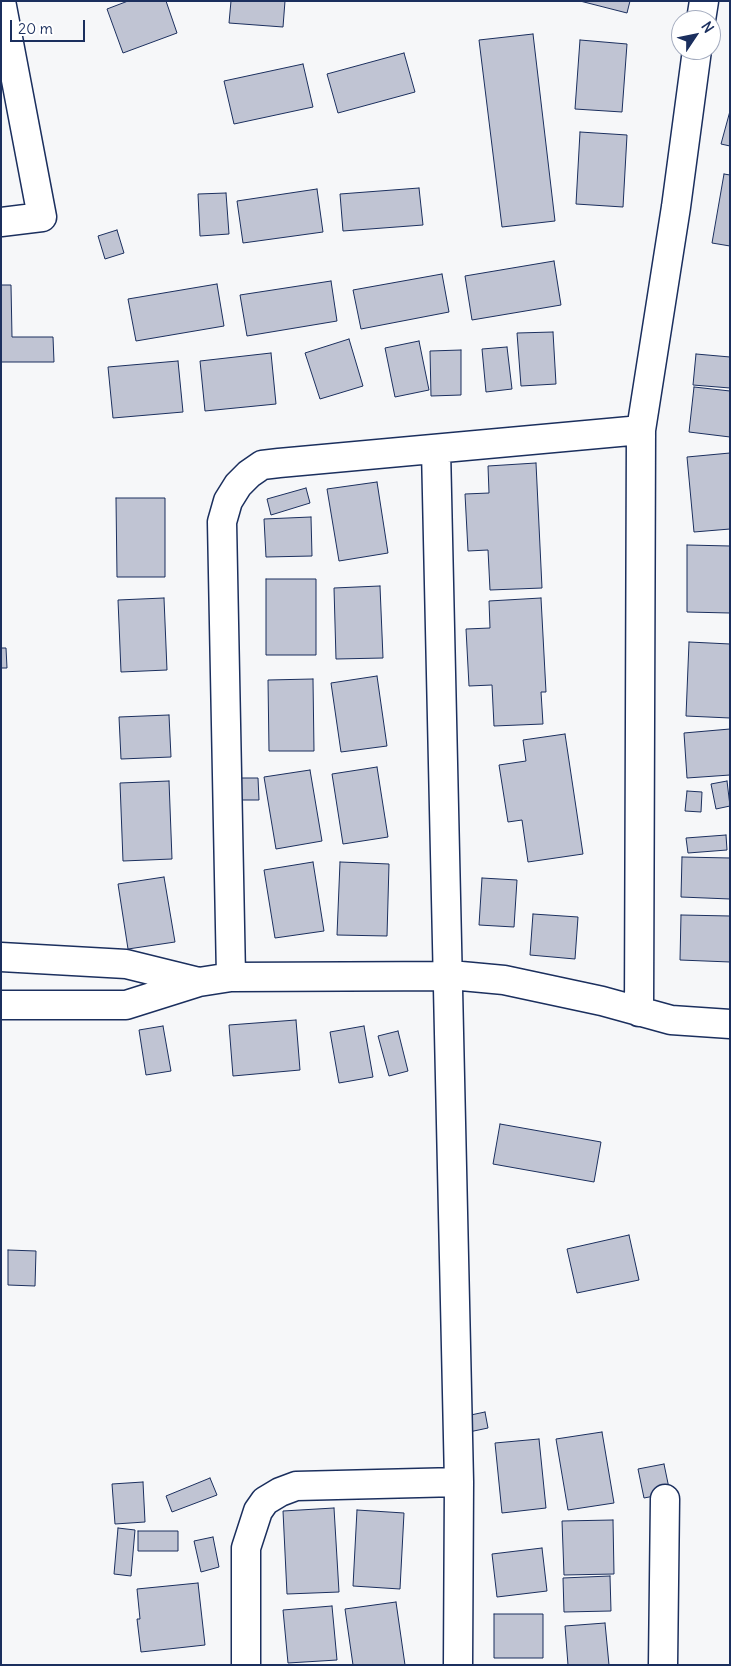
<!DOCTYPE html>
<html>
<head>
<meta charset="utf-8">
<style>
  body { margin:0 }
  #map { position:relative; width:731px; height:1666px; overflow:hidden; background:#f6f7f9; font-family:Delius,sans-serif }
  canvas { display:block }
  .frame { position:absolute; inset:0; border:2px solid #1b2f5e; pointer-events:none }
  .north { position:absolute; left:671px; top:10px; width:50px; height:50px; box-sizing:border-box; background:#fff; border:1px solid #a4acbf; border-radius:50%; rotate:56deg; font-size:14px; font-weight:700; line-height:20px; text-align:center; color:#1b2f5e }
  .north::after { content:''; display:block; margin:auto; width:18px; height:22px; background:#1b2f5e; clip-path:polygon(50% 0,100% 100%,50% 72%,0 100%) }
  .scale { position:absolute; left:10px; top:20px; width:75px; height:22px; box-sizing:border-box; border:2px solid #1b2f5e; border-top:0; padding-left:6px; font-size:15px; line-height:18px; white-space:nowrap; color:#1b2f5e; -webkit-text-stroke:4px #fff; paint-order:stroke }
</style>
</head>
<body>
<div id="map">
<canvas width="731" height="1666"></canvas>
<div class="frame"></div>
<div class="north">N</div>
<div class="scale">20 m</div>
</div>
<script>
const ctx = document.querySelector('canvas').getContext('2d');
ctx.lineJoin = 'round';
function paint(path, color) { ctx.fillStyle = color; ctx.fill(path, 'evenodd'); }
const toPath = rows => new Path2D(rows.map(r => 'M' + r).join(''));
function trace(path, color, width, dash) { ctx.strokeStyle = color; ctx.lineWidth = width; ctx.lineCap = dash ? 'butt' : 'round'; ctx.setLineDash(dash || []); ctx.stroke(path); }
const building = toPath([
  [128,1,166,1,177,33,123,53,107,9,128,1],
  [231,1,285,1,283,27,229,23,231,1],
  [580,1,630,1,627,13,580,1],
  [533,34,555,221,502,227,479,40,533,34],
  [580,40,627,44,622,112,575,109,580,40],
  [404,53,415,92,338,113,327,74,404,53],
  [303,64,313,107,234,124,224,81,303,64],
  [730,111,730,146,721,144,730,111],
  [580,132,627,135,623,207,576,204,580,132],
  [724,174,730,175,730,246,712,243,724,174],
  [419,188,423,225,343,231,340,194,419,188],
  [317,189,323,232,243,243,237,201,317,189],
  [226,193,229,234,200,236,198,194,226,193],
  [117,230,124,253,105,259,98,236,117,230],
  [554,261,561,305,472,320,465,276,554,261],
  [442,274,449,312,361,329,353,290,442,274],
  [331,281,337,321,247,336,240,295,331,281],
  [217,284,224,326,136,341,128,299,217,284],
  [1,285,11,285,12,337,53,337,54,362,1,362,1,285],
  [553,332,556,384,521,386,517,333,553,332],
  [349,339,363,386,320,399,305,353,349,339],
  [419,341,429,390,395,397,385,348,419,341],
  [507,347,512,389,486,392,482,349,507,347],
  [461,350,461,395,431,396,430,351,461,350],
  [271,353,276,404,205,411,200,361,271,353],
  [696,354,730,357,730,388,693,385,696,354],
  [178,361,183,412,113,418,108,367,178,361],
  [694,387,730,391,730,437,689,432,694,387],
  [730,453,730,529,694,532,687,457,730,453],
  [536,463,542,588,490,590,488,550,468,551,465,494,489,493,488,466,536,463],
  [377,482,388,553,339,561,327,489,377,482],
  [306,488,310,503,271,515,267,499,306,488],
  [116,498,165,498,165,577,117,577,116,498],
  [311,517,312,556,266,557,264,519,311,517],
  [687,545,730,546,730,613,687,612,687,545],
  [266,579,316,579,316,655,266,655,266,579],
  [380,586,383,658,336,659,334,588,380,586],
  [164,598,167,670,121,672,118,600,164,598],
  [541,598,546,692,541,692,543,724,494,726,492,685,469,686,466,629,490,628,489,601,541,598],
  [689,642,730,644,730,718,686,716,689,642],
  [1,648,6,648,7,668,1,668,1,648],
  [377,676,387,746,341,752,331,683,377,676],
  [313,679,314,751,269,751,268,680,313,679],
  [169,715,171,757,121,759,119,717,169,715],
  [730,729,730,775,687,778,684,733,730,729],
  [565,734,583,854,528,862,522,820,508,822,499,765,526,761,523,740,565,734],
  [377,767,388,837,343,844,332,774,377,767],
  [310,770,322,841,276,849,264,777,310,770],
  [238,778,258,778,259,800,239,800,238,778],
  [169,781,172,859,123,861,120,783,169,781],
  [727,781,730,806,716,809,711,784,727,781],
  [687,791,702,792,701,812,685,811,687,791],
  [726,835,727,850,688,853,686,838,726,835],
  [682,857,730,858,730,899,681,897,682,857],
  [313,862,324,931,275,938,264,870,313,862],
  [340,862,389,864,387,936,337,935,340,862],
  [164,877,175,942,128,949,118,884,164,877],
  [482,878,517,880,514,927,479,925,482,878],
  [533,914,578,917,575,959,530,955,533,914],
  [681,915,730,916,730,962,680,960,681,915],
  [296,1020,300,1070,233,1076,229,1025,296,1020],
  [163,1026,171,1071,146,1075,139,1030,163,1026],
  [364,1026,373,1077,339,1083,330,1032,364,1026],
  [398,1031,408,1071,389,1076,378,1036,398,1031],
  [500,1124,601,1142,594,1182,493,1164,500,1124],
  [629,1235,639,1280,577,1293,567,1249,629,1235],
  [8,1250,36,1251,35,1286,8,1285,8,1250],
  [485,1412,488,1428,469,1432,466,1416,485,1412],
  [602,1432,614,1503,568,1510,556,1439,602,1432],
  [539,1439,546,1508,502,1513,495,1443,539,1439],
  [664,1464,670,1493,644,1498,638,1469,664,1464],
  [210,1478,217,1495,172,1512,166,1496,210,1478],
  [143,1482,145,1522,115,1524,112,1484,143,1482],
  [334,1508,339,1592,287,1594,283,1511,334,1508],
  [357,1510,404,1513,400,1589,353,1586,357,1510],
  [613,1520,614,1574,564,1575,562,1521,613,1520],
  [118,1528,135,1530,131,1576,114,1574,118,1528],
  [138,1531,178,1531,178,1551,138,1551,138,1531],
  [213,1537,219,1567,201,1572,194,1541,213,1537],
  [542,1548,547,1591,497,1597,492,1554,542,1548],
  [610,1576,611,1611,564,1612,563,1578,610,1576],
  [198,1583,205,1645,141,1652,137,1619,140,1619,137,1589,198,1583],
  [396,1602,405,1665,353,1665,345,1609,396,1602],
  [332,1606,337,1660,288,1663,283,1610,332,1606],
  [494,1614,543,1614,543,1658,494,1658,494,1614],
  [605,1623,609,1665,568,1665,565,1626,605,1623]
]);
paint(building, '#c0c4d3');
trace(building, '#1b2f5e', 1);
const minor = toPath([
  [701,20,704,1],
  [1,222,42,217,1,1],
  [436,449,459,1482,458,1665],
  [1,957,126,964,199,982,126,1005,1,1005],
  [231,977,222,522,228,501,238,485,249,474,262,465,279,463,641,430],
  [199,982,231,977,461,976,504,980,602,1001,671,1020,730,1024],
  [639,1012,641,430,676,207,697,50],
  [246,1665,246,1548,258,1511,265,1501,280,1492,296,1486,459,1482],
  [663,1665,665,1499]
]);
trace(minor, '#1b2f5e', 31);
trace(minor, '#fff', 28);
</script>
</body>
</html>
